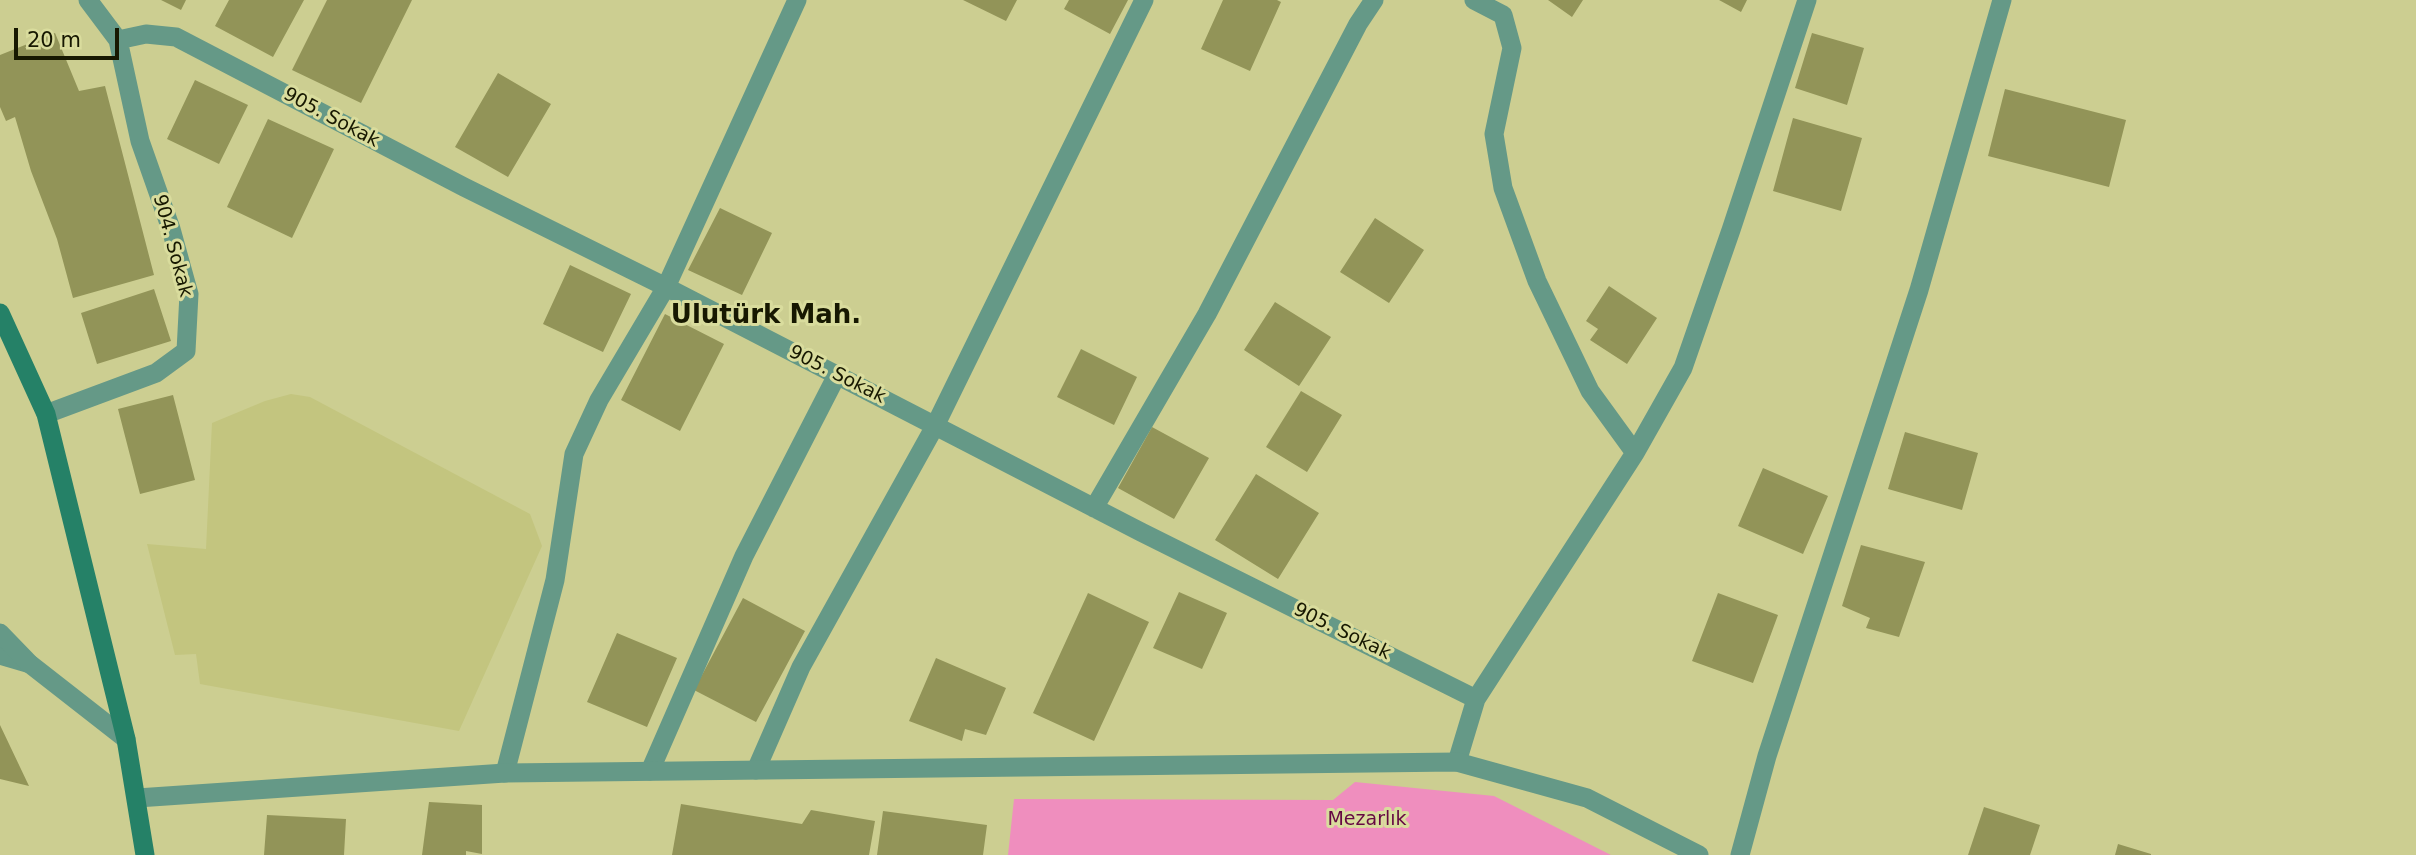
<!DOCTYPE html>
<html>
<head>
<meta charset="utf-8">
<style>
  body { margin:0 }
  #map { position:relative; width:2416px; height:855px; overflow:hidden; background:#ccce91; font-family:"DejaVu Sans",sans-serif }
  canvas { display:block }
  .scale { position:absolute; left:14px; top:28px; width:105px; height:32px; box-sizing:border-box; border:4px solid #171801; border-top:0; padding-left:9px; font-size:21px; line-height:24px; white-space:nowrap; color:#171801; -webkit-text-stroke:5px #d9dc9d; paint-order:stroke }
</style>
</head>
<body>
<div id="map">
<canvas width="2416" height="855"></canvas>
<div class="scale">20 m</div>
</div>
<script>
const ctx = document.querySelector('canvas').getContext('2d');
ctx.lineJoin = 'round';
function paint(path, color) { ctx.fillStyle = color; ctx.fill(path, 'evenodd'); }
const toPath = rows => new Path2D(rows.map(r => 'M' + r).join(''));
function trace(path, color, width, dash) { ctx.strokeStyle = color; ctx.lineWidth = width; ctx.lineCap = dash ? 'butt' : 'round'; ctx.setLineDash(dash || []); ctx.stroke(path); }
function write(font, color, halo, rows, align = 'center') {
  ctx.font = font + ' "DejaVu Sans",sans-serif'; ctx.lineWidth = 6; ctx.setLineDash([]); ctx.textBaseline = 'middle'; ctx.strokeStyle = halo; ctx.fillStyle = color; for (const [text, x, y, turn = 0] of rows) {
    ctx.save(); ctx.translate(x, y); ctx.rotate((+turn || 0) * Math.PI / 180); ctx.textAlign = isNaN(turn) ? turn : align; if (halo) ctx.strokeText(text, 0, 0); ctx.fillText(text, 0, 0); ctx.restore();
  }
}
paint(toPath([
  [291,394,310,397,530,514,542,546,459,731,200,684,196,654,175,655,147,544,206,549,212,423,265,401]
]), '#c3c57f');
paint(toPath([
  [1355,782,1494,796,1611,855,1008,855,1014,799,1333,800]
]), '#ef8ebe');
paint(toPath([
  [161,0,186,0,181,10],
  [229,0,304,0,273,57,215,26],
  [327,0,412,0,361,103,292,70],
  [963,0,1017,0,1006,21],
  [1069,0,1128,0,1110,34,1064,9],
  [1223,0,1277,0,1281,2,1250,71,1201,49],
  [1548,0,1583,0,1572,17],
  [1719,0,1747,0,1741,12],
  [55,33,79,91,105,86,154,275,73,298,57,239,31,171,15,117,6,121,0,107,0,55],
  [1812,33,1864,48,1847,105,1795,88],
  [498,73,551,104,508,177,455,147],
  [195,80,248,105,219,164,167,139],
  [2005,89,2126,120,2109,187,1988,156],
  [1793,118,1862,138,1841,211,1773,191],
  [268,119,334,149,292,238,227,207],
  [720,208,772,233,742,295,688,270],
  [1375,218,1424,250,1389,303,1340,272],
  [570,265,631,294,603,352,543,324],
  [1609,286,1657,318,1627,364,1590,340,1598,329,1586,321],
  [154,289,171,341,97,364,81,313],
  [1275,302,1331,337,1299,386,1244,350],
  [665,314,724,344,680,431,621,400],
  [1081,349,1137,377,1114,425,1057,397],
  [1301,391,1342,415,1307,472,1266,447],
  [173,395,195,480,140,494,118,409],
  [1152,427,1209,458,1174,519,1118,488],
  [1905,432,1978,453,1962,510,1888,489],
  [1763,468,1828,496,1803,554,1738,526],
  [1256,474,1319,513,1278,579,1215,540],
  [1861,545,1925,562,1899,637,1866,628,1870,618,1842,606],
  [1179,592,1227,613,1202,669,1153,648],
  [1088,593,1149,622,1094,741,1033,713],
  [1718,593,1778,615,1753,683,1692,661],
  [743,598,805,631,756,722,694,690],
  [617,633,677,658,647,727,587,702],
  [936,658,1006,688,986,735,965,729,962,741,909,721],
  [0,725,29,786,0,779],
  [429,802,482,805,482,854,466,851,466,855,422,855],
  [681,804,802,824,811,810,875,821,869,855,672,855],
  [1984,807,2040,825,2030,855,1968,855],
  [883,811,987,825,983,855,877,855],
  [267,815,346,819,344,855,264,855],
  [2118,844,2151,854,2151,855,2115,855]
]), '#929458');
trace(toPath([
  [1474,0,1503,15,1512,48,1494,134,1503,188,1537,281,1590,391,1635,453],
  [118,40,146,34,176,37,464,187,666,287,1141,532,1476,699],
  [46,414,156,373,186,351,189,294,171,229,140,141,118,40,88,0],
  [1094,508,1207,314,1358,24,1374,0],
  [0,655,30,664],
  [1457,762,1476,699,1635,453,1683,368,1731,230,1807,0],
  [756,770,801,667,935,426,1144,0],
  [650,771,744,556,837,375],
  [505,773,555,580,574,454,599,400,666,287,797,0],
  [1740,855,1767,756,1919,290,2002,0]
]), '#659987', 19);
trace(toPath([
  [0,633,30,664,126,739],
  [137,798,505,773,1457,762,1587,798,1699,855]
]), '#659987', 19);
trace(toPath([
  [0,313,46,414,126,739,145,855]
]), '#258167', 19);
write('19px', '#171801', '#d9dc9d', [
  ["905. Sokak",331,118,28],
  ["904. Sokak",172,246,75],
  ["905. Sokak",837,375,27],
  ["905. Sokak",1342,632,26]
]);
write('19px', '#660843', '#d9dc9d', [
  ["Mezarlık",1367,820]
]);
write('bold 26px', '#171801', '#d9dc9d', [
  ["Ulutürk Mah.",766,316]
]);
</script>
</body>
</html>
